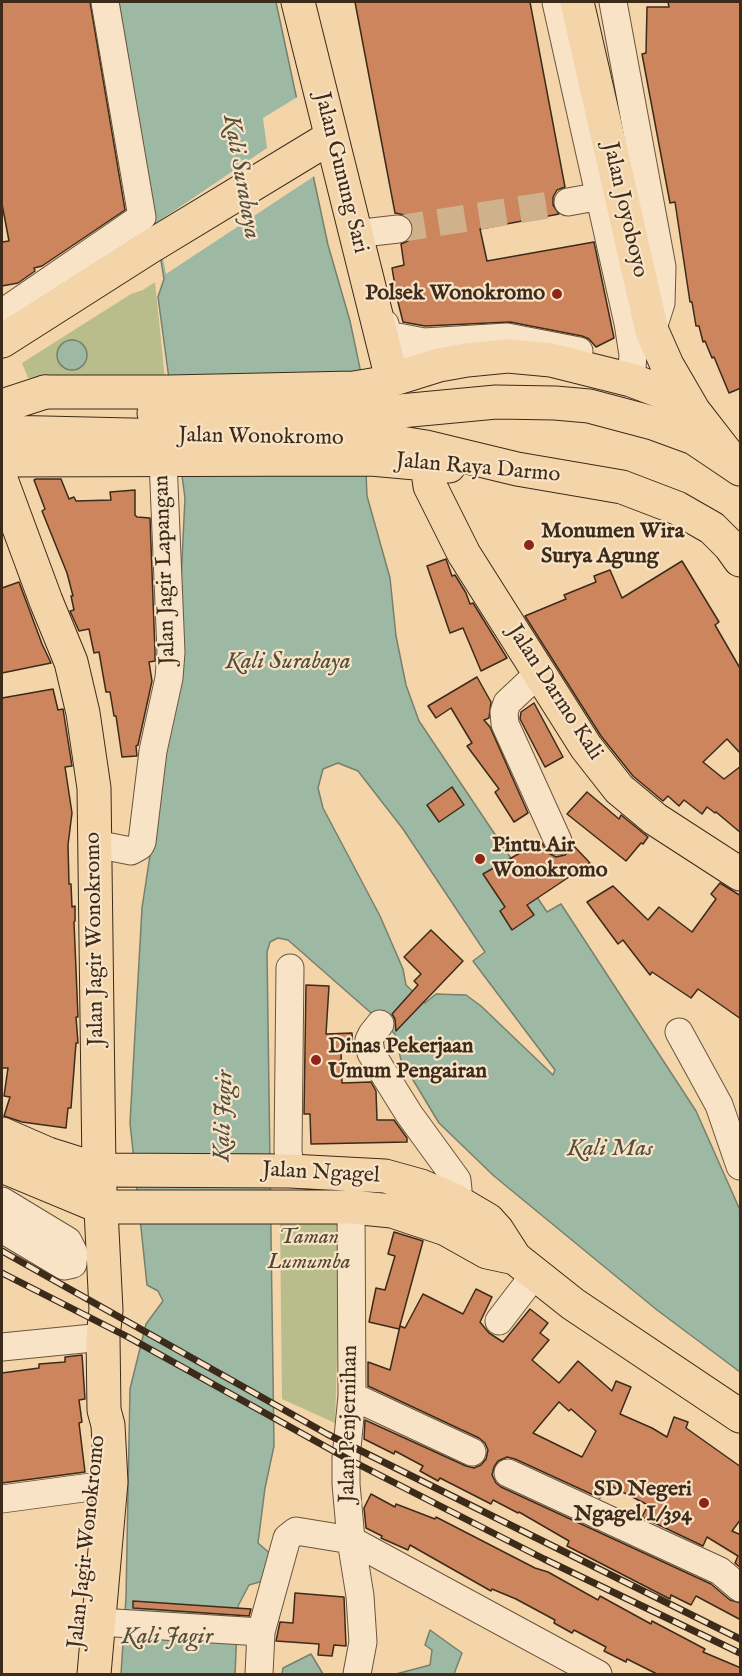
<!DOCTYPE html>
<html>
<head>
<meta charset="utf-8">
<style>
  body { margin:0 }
  #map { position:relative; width:742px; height:1676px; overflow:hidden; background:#f4d4a9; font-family:"IM FELL English",serif }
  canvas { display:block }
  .frame { position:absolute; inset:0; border:3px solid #3c2b1a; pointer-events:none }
</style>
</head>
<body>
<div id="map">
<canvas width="742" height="1676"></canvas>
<div class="frame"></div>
</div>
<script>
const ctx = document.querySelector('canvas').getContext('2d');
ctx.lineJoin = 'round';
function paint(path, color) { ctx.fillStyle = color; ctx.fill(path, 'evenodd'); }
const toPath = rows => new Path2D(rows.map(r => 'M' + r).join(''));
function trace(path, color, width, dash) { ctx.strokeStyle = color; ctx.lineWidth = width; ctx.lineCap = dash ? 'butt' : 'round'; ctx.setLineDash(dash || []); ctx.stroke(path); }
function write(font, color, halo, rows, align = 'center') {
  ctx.font = font + ' "IM FELL English",serif'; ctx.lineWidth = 4.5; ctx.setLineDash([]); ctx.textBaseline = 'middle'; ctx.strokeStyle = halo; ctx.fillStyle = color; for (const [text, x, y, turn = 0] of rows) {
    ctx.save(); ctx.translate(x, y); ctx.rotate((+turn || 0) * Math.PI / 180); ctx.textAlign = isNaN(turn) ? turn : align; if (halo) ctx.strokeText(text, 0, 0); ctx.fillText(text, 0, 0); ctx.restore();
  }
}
paint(toPath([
  [155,282,165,379,28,378,22,363,131,294,143,290],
  [280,1220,341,1223,335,1423,282,1399]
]), '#b8bd8b');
const water = toPath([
  [119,2,276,2,328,245,350,321,362,378,367,496,390,578,396,636,406,685,419,721,547,912,561,904,696,1111,740,1210,740,1372,657,1310,494,1176,439,1123,401,1060,395,1034,288,940,278,938,270,942,267,952,274,1446,265,1488,258,1543,273,1556,273,1578,249,1585,238,1606,235,1674,121,1674,126,1597,130,1389,146,1324,163,1301,158,1291,147,1285,130,1123,142,908,176,684,185,498,158,297,164,279,119,2],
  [338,763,358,771,403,829,485,952,473,961,555,1070,553,1075,481,1006,466,995,436,994,425,1003,406,985,403,969,380,916,323,808,318,788,323,769,338,763],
  '57 355a15 15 0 1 1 30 0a15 15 0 1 1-30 0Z',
  [430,1630,462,1653,454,1674,396,1674,430,1665,432,1650,425,1645,430,1630],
  [311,1654,323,1674,282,1674,283,1668,311,1654]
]);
paint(water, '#9db9a4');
trace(water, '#76806d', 1.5);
paint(toPath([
  [299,96,316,175,166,274,156,223,267,148,263,118]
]), '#f4d4a9');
const building = toPath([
  [2,2,90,2,125,210,42,266,34,268,35,271,18,283,2,286,2,242,9,241,2,204,2,2],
  [355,2,530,2,565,187,557,190,553,197,553,205,559,214,480,229,487,261,594,242,614,338,596,347,589,339,582,336,510,322,425,326,403,322,397,298,392,268,404,265,401,244,408,241,412,236,414,227,411,220,405,215,395,213,355,2],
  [668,2,741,2,741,388,729,393,714,357,712,358,705,341,703,342,699,326,696,326,692,302,690,302,675,202,670,203,642,54,646,53,647,7,669,7,668,2],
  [36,479,61,479,69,499,74,497,76,501,111,500,110,492,135,490,135,515,137,517,150,518,155,652,155,661,149,662,152,681,138,745,136,746,137,756,122,757,116,716,114,716,110,692,106,692,99,652,94,653,89,629,79,631,70,611,74,610,71,596,73,596,67,573,42,511,45,509,34,480,36,479],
  [446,559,452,576,455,575,466,593,470,604,473,603,507,658,481,671,463,628,450,633,427,566,446,559],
  [682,561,719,622,715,625,741,670,741,754,727,739,703,762,724,779,741,766,741,833,716,812,715,813,707,807,702,814,684,800,679,806,668,796,663,801,633,776,601,736,525,616,566,599,564,595,596,582,594,576,610,570,622,598,682,561],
  [19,582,42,644,51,663,2,673,2,588,19,582],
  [477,677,491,702,489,718,484,720,490,727,528,813,514,822,495,792,499,789,467,746,472,743,451,708,436,718,428,706,477,677],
  [53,689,58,710,63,709,72,766,65,767,72,813,68,845,69,884,71,884,72,907,75,906,75,921,74,922,78,1017,76,1017,78,1043,76,1043,71,1108,68,1108,66,1128,22,1122,4,1116,10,1097,4,1096,8,1068,2,1068,2,698,53,689],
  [534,703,563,757,545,767,520,719,521,712,534,703],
  [452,787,464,805,439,822,427,805,452,787],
  [587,792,619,819,621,815,648,837,643,844,641,843,626,861,567,814,587,792],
  [541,841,548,853,556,857,565,855,573,845,590,863,527,905,534,915,512,930,500,911,505,907,483,874,541,841],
  [720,883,741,896,741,1019,698,989,691,998,652,972,650,975,623,940,618,944,587,902,613,886,648,920,659,907,692,932,716,899,711,894,720,883],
  [431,930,463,961,396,1031,395,1019,392,1014,418,985,414,981,421,974,404,957,431,930],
  [306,985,329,986,326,1034,352,1033,353,1051,341,1052,342,1083,371,1082,376,1091,377,1120,394,1120,407,1138,407,1142,311,1144,310,1114,304,1114,306,985],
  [394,1232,423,1241,399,1329,369,1322,376,1288,385,1290,395,1256,388,1254,394,1232],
  [476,1289,492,1297,480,1322,489,1333,503,1342,530,1309,548,1323,540,1333,549,1340,532,1360,559,1383,578,1361,612,1391,616,1381,631,1387,620,1414,652,1428,667,1437,674,1417,688,1422,686,1428,741,1467,741,1519,732,1531,741,1535,741,1568,735,1563,738,1556,707,1537,703,1546,642,1517,648,1505,607,1484,600,1498,515,1459,507,1457,498,1461,494,1467,492,1475,496,1483,501,1487,711,1584,730,1600,741,1603,741,1620,696,1596,691,1605,671,1595,670,1599,567,1546,569,1541,519,1512,518,1513,493,1500,491,1504,440,1478,438,1481,420,1471,423,1466,395,1451,394,1454,364,1439,365,1420,466,1466,474,1468,481,1465,486,1459,488,1450,485,1443,479,1438,368,1386,368,1362,390,1370,400,1326,405,1328,423,1294,463,1314,476,1289],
  [559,1402,569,1411,571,1409,596,1431,582,1457,533,1433,559,1402],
  [82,1355,85,1399,79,1400,82,1422,79,1423,85,1472,2,1483,2,1373,39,1368,39,1364,65,1362,65,1357,82,1355],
  [371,1494,395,1507,396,1504,435,1519,436,1517,535,1568,548,1572,598,1600,600,1596,651,1624,652,1621,705,1649,703,1652,741,1668,741,1674,657,1674,627,1659,626,1662,604,1651,606,1647,574,1630,572,1633,554,1623,555,1620,516,1599,492,1589,491,1591,410,1545,408,1550,381,1538,382,1536,366,1528,364,1508,371,1494],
  [295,1593,344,1597,346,1646,334,1645,332,1656,318,1655,319,1644,276,1641,280,1622,293,1623,295,1593],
  [133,1601,251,1609,249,1616,133,1608,133,1601]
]);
paint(building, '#cd855d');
trace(building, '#3c2b1a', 1.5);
trace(toPath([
  [398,229,568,202]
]), '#cfb28c', 27, [27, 14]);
const minor = toPath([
  [556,2,628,323,633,355,631,380],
  [613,2,662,267,661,303,652,331],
  [568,202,601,196],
  [363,233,398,229],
  [2,313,142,217,105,2],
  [385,324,388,335,397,350,417,359,448,362],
  [398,337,424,342,507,337,579,351],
  [540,672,507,703,504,712,505,724,558,841],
  [95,844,131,851,140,846,142,842,153,751,169,678,171,652,163,460],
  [290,968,288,1150,290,1171],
  [380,1024,372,1034,369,1040,371,1053,409,1114,457,1180,458,1190,454,1200],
  [679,1032,719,1105,740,1166],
  [2,1201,68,1241,74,1253,73,1264,64,1266,2,1229],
  [351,1207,352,1396,346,1458,346,1484,351,1540,360,1596,363,1642,357,1674],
  [499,1321,535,1274],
  [2,1347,103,1337],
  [352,1396,472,1452],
  [508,1473,720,1571,740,1588],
  [2,1499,91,1487],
  [99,1622,261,1632,287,1538,296,1531,351,1540,598,1674],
  [259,1674,261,1632]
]);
const major = toPath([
  [298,2,392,379],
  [577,2,652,331,667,365,692,408],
  [2,341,148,248,331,137],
  [45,392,169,392,354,388,378,384,439,365,467,360,508,356,551,360,631,380,660,391,693,410,731,459],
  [2,460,371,459,449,466],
  [427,465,430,486,464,554,586,747,619,789,655,819,740,874],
  [2,482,46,601,71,662,83,713,94,788,99,1170,106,1310,103,1337,104,1410,108,1425,111,1482,94,1674]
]);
const highway = toPath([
  [2,406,45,392],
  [154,413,390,412,496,402,555,403,589,406,653,423,694,438,740,469],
  [2,432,388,441,426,447,517,469,622,487,677,508,712,528,730,546,740,560],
  [2,1134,48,1154,99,1170,290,1171,385,1176,421,1186,454,1200,488,1220,497,1230,515,1258,573,1304,740,1416],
  [2,1166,101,1207,351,1207,392,1211,446,1229,487,1252,515,1258]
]);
trace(minor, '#6a553e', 29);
trace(major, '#3c2b1a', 35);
trace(highway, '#3c2b1a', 35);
trace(minor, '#f8e3c7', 27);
trace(major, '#f4d4a9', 33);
trace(highway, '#f4d4a9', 33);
const rail = toPath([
  [2,1251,327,1434,740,1639],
  [2,1273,128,1337,346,1458,544,1559,740,1653]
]);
trace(rail, '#3c2b1a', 7);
trace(rail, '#f8e3c7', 4.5, [14]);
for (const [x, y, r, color] of [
  [557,294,6,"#8f2418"],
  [529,545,6,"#8f2418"],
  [480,859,6,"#8f2418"],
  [316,1060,6,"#8f2418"],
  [704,1503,6,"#8f2418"]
]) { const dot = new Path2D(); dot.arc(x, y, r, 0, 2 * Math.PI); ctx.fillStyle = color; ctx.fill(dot); trace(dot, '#f8e3c7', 2); }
write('22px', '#3c2b1a', '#f8e3c7', [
  ["Jalan Gunung Sari",340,173,76],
  ["Jalan Joyoboyo",624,210,77],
  ["Jalan Wonokromo",261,438,1],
  ["Jalan Raya Darmo",478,469,5],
  ["Jalan Jagir Lapangan",166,570,-92],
  ["Jalan Darmo Kali",554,693,57],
  ["Jalan Jagir Wonokromo",96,939,-91],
  ["Jalan Ngagel",321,1174,3],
  ["Jalan Penjernihan",350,1424,-89],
  ["Jalan Jagir Wonokromo",88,1542,-84]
]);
write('bold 22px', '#3c2b1a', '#f8e3c7', [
  ["Polsek Wonokromo",545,294,"right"],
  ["Monumen Wira",541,532],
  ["Surya Agung",541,557],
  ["Pintu Air",492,846],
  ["Wonokromo",492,871],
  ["Dinas Pekerjaan",328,1047],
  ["Umum Pengairan",328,1072],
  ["SD Negeri",692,1490,"right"],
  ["Ngagel I/394",692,1515,"right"]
], 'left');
write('italic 22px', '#554831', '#f8e3c7', [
  ["Taman",309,1238],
  ["Lumumba",309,1263]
]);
write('italic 24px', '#544e3c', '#f8e3c7', [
  ["Kali Surabaya",240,177,80],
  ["Kali Surabaya",288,663],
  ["Kali Jagir",225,1116,-88],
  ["Kali Mas",610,1150],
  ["Kali Jagir",167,1638]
]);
</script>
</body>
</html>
